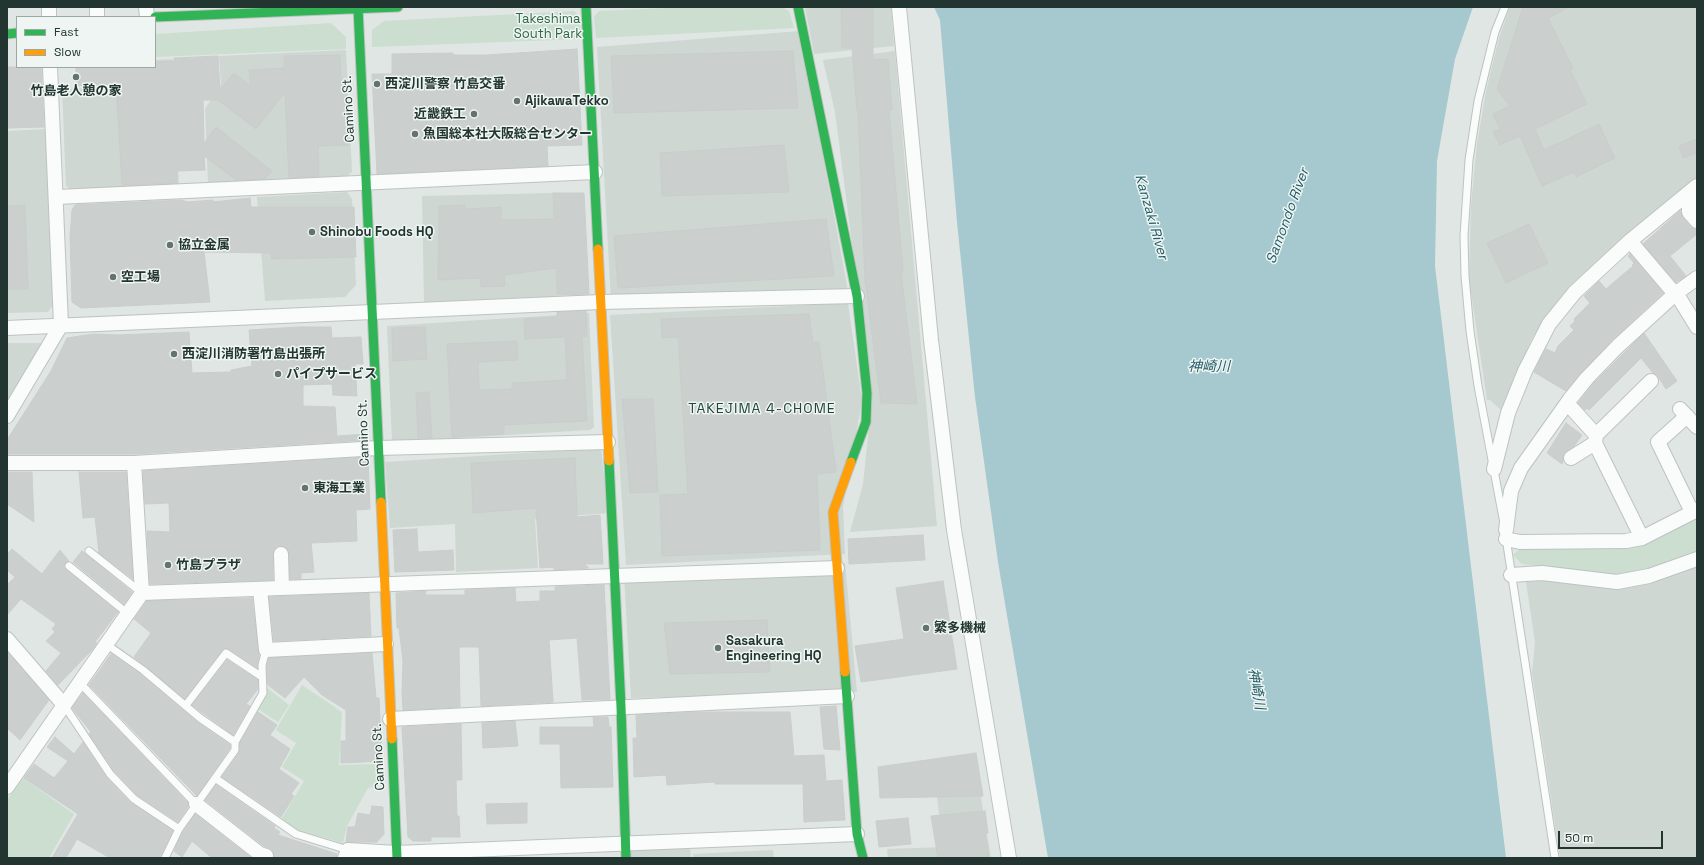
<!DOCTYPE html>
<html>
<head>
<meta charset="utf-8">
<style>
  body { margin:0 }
  #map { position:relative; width:1704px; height:865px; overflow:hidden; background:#e0e6e3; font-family:"Space Grotesk",sans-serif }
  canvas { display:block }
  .frame { position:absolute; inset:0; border:8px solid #223530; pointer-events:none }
  .legend { position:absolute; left:16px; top:16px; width:140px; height:52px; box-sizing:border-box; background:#eef5f2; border:1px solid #9ca8a4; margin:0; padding:5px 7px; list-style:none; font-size:12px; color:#223530 }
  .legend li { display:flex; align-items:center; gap:8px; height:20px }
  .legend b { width:20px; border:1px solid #9ca8a4 }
  .scale { position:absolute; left:1558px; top:831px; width:105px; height:18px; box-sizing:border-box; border:2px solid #223530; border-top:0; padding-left:5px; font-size:12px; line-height:14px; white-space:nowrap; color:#223530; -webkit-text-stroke:3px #eef5f2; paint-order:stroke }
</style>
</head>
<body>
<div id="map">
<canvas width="1704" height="865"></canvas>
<div class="frame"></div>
<ul class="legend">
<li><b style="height:5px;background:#30b455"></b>Fast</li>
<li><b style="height:5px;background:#ff9f0a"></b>Slow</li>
</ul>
<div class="scale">50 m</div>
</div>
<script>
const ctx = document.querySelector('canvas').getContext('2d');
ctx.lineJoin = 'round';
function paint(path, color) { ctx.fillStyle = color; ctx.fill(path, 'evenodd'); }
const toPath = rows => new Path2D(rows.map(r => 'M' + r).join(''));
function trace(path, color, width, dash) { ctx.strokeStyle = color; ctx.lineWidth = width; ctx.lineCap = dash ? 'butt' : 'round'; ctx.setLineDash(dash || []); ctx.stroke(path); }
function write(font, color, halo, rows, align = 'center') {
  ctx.font = font + ' "Space Grotesk","Noto Sans JP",sans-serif'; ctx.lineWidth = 3; ctx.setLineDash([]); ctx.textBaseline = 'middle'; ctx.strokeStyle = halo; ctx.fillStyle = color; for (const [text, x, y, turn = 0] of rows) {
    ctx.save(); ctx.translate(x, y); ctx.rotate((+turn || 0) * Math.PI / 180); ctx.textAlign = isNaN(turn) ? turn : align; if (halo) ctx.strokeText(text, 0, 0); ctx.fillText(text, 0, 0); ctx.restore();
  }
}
paint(toPath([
  [805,7,891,7,894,46,814,54],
  [1510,7,1697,7,1697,179,1543,321,1531,340,1503,409,1501,410,1490,400,1487,400,1469,279,1471,205,1477,144,1486,91,1499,38],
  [800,31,848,291,611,301,597,47],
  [346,50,352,172,346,177,208,184,205,109,221,84,219,56],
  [895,51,937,526,850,532,863,484,872,399,835,112,823,60],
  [172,59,179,185,71,190,66,186,62,89,115,87,114,67,155,67,155,60],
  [46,129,54,304,48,312,7,313,7,131],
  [347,192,352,199,356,285,345,297,265,301,257,197],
  [553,193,557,297,424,302,422,196],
  [848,303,862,401,843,507,845,554,626,565,610,315],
  [589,313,594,427,590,430,392,442,387,326],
  [7,343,45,343,7,402],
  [601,448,608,513,535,519,538,568,456,572,455,524,390,528,385,462],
  [845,563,857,692,631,698,624,575],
  [1697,565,1697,858,1560,858,1532,673,1535,642,1526,582,1548,580,1607,588,1649,583],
  [974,756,991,858,888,858,887,849,943,847,933,764],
  [690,847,691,858,630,858,630,848],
  [773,850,774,858,694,858,693,854]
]), '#cfd7d3');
paint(toPath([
  [691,7,782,7,789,11,794,28,596,38,594,17,599,11],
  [574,11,578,15,582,39,372,47,372,30,384,21],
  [331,23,346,37,346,49,155,57,155,34],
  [1697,514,1697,552,1651,569,1621,575,1594,574,1522,564,1513,555,1521,548,1610,546],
  [302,685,342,712,339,765,380,764,379,786,368,788,347,826,343,843,297,830,281,820,304,781,282,767,296,743,276,730],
  [266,687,289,705,278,722,258,709],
  [23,778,74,814,49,858,7,858,7,800]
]), '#cbded0');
paint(toPath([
  [934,7,1473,7,1455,59,1437,161,1435,266,1506,858,1048,858,998,562,975,397,957,222,940,20]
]), '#a5c9cf');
const building = toPath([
  [841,7,873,7,873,60,888,59,892,110,889,110,903,272,901,272,917,404,881,403,865,280,858,111,857,111,852,48,842,48,841,7],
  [1523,7,1569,7,1548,18,1573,68,1570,69,1587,104,1535,129,1544,150,1599,124,1615,158,1576,177,1574,172,1542,186,1520,136,1500,145,1493,132,1500,129,1493,114,1510,106,1497,89,1523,7],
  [577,49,582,145,547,146,548,166,377,174,372,74,392,74,392,54,453,53,453,55,487,55,577,49],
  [793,51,798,108,614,113,611,56,793,51],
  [340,55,341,81,346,80,349,145,318,146,319,176,289,178,285,92,256,129,218,100,203,100,204,143,216,127,272,171,265,179,236,180,204,156,205,170,177,171,177,183,122,185,116,84,76,86,76,67,155,67,155,62,174,61,174,58,218,56,220,90,234,73,251,86,249,70,284,68,284,56,340,55],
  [7,67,41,67,44,127,8,128,7,67],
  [1697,139,1697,153,1683,158,1679,146,1697,139],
  [784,145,789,192,662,196,660,153,784,145],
  [553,193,584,193,589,294,557,295,556,268,504,275,505,286,481,287,480,278,438,280,439,206,465,205,465,209,501,207,501,220,554,219,553,193],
  [250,198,251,207,354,207,356,257,272,259,271,253,204,252,210,302,81,308,72,302,70,237,72,210,75,205,182,200,187,202,213,200,213,202,250,198],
  [25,205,28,289,7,289,7,206,25,205],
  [1680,211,1683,218,1691,227,1697,229,1697,234,1670,256,1686,276,1676,282,1643,244,1680,211],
  [826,219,834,276,618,288,614,236,826,219],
  [1529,224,1548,263,1506,283,1487,243,1529,224],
  [1630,254,1663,293,1612,340,1566,391,1534,372,1546,349,1555,353,1558,346,1574,330,1570,326,1575,321,1574,319,1590,303,1584,296,1599,281,1606,289,1633,266,1632,265,1634,263,1628,256,1630,254],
  [586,311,587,336,582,337,587,421,504,425,504,434,452,437,447,344,517,341,518,360,478,362,479,390,512,389,512,383,567,380,565,337,525,339,524,319,557,317,557,312,586,311],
  [809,314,813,342,819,342,836,471,836,472,817,474,820,550,662,556,660,495,688,494,678,337,662,338,661,319,809,314],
  [299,327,331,327,332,338,361,337,363,364,355,364,357,396,333,395,332,384,303,385,303,406,335,407,337,436,367,434,367,440,134,454,7,454,7,440,51,371,67,338,93,334,117,335,189,332,192,373,231,372,231,370,252,366,249,330,299,327],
  [425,327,427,359,393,361,392,328,425,327],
  [1644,333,1677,381,1666,389,1657,375,1653,373,1641,358,1589,410,1587,408,1585,410,1578,403,1593,384,1644,333],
  [429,392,432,438,418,438,416,393,429,392],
  [622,399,653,399,658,492,630,493,622,399],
  [1566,423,1582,435,1575,445,1564,454,1562,464,1547,453,1566,423],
  [368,457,370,509,356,510,357,541,311,543,314,572,301,573,301,579,290,579,289,553,285,547,280,546,276,547,273,554,273,580,150,584,147,531,170,532,169,503,145,504,143,471,368,457],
  [575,458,577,517,600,515,603,564,584,564,589,568,554,570,554,567,540,568,536,508,473,513,471,463,575,458],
  [7,472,32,472,34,522,7,504,7,472],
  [79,472,126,472,133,579,99,553,95,517,83,518,79,472],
  [417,529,418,552,453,550,454,570,395,572,393,530,417,529],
  [923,535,925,560,849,564,848,539,923,535],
  [12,549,42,574,60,550,69,561,64,565,66,570,118,612,95,642,97,643,91,651,58,685,46,671,61,653,46,641,55,632,52,629,56,624,21,599,7,615,7,585,15,577,7,570,7,554,12,549],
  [82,551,132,592,124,604,73,562,82,551],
  [943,581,957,669,861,682,855,646,904,639,896,588,943,581],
  [604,585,610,699,582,700,577,638,549,640,553,702,481,706,479,647,459,647,460,707,403,710,402,694,403,661,399,628,397,628,396,593,426,591,425,595,465,595,465,590,515,588,516,602,540,601,540,591,555,591,555,587,604,585],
  [369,593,371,636,274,641,269,597,369,593],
  [252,598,259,655,257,668,229,649,224,648,185,699,134,657,151,633,134,619,147,601,252,598],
  [767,620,770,672,670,674,664,623,767,620],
  [7,652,49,700,20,740,7,728,7,652],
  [372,653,376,698,379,698,382,761,341,763,341,741,346,741,346,710,322,695,304,677,285,698,268,685,267,666,269,658,372,653],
  [111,654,140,674,197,722,230,745,230,748,197,796,89,685,111,654],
  [227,660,258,680,258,689,246,704,250,706,233,735,192,705,227,660],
  [83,693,188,803,188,807,178,822,137,795,114,771,89,734,91,732,72,708,83,693],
  [836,706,840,750,824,749,820,707,836,706],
  [258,712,277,725,270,735,290,749,279,769,299,783,291,794,294,796,281,817,222,777,239,753,240,743,258,712],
  [700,712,790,712,794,756,824,755,826,781,842,780,845,820,804,822,803,784,715,784,715,782,667,785,666,775,634,777,633,738,637,738,636,715,700,712],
  [593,717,608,717,609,727,611,727,613,787,561,788,560,744,540,744,540,727,594,727,593,717],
  [515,721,518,746,483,748,482,723,515,721],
  [461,724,462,780,456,780,457,816,459,816,460,837,431,837,431,841,413,841,408,837,402,727,461,724],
  [55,737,74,754,83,742,106,777,130,802,173,831,159,858,110,858,77,839,66,858,52,858,78,814,24,778,34,764,54,778,68,761,47,747,55,737],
  [976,753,983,796,880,798,878,767,976,753],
  [216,785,275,826,274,828,280,832,278,835,337,854,337,858,274,858,272,850,264,846,205,800,216,785],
  [527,803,527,823,487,824,486,804,527,803],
  [372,806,383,807,384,834,377,842,346,842,348,827,355,827,358,813,370,815,372,806],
  [985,811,988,833,985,833,989,858,938,858,931,816,985,811],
  [195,814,251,858,212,858,192,841,182,857,174,851,183,832,195,814],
  [908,818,911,844,879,847,876,821,908,818]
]);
paint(building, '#cbcfce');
trace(building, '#c9cecc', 1);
const lane = toPath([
  [1503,518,1478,386,1470,331,1465,276,1464,236,1469,160,1478,101,1495,32,1505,7],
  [1506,538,1555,858],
  [89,551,142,593],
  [69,566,127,613],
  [106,644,143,670,200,718,235,742],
  [79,682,196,804],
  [64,705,110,774,134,799,179,829],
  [186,705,226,653,262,677],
  [215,778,296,834,348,850],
  [165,858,179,829,235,750,235,742,263,693,262,665,266,650]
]);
const street = toPath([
  [97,7,97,17],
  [146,7,147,17],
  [899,7,931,340,954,530,1009,858],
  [49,17,49,7],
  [1697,195,1689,208,1689,212,1697,221],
  [57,197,595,172],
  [1630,241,1675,294],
  [1676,293,1697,327],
  [7,328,601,302,857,296],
  [1567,403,1596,435,1595,443,1642,538],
  [1680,409,1697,427],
  [7,416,61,325,50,67],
  [1687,416,1658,442,1692,512],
  [1596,435,1651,381],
  [1571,458,1595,443],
  [7,463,134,463,378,448,608,442],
  [1494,469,1508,413,1525,371,1549,324,1575,292,1630,241,1697,186],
  [1506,530,1511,491,1521,468,1570,399,1587,378,1618,346,1675,294,1697,278],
  [1506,539,1520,542,1626,541,1642,538,1697,510],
  [281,554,282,588],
  [1511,575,1542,573,1617,582,1649,576,1697,559],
  [260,589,266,650,386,644],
  [142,593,837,568],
  [7,639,64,705],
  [390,719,847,696],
  [7,787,142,593,134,463],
  [196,804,260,854,266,856,265,858],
  [345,858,348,850,396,853,857,834]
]);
const fast = toPath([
  [358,7,381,502],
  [586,7,598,249],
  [798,7,857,296,867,393,866,422,851,462],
  [155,17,398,7],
  [7,34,17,33],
  [609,461,621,707,626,858],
  [845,672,857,834,863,858],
  [392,739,397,858]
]);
const slow = toPath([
  [598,249,609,461],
  [381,502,392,739],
  [845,672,833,512,851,462]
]);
trace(lane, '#bdc3c0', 9);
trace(street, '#bdc3c0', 16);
trace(fast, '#bdc3c0', 11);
trace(slow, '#bdc3c0', 11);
trace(lane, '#fafbfb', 7);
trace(street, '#fafbfb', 14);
trace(fast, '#30b455', 9);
trace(slow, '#ff9f0a', 9);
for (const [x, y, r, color] of [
  [76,77,4,"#64736f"],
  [377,84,4,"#64736f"],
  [517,101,4,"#64736f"],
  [474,114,4,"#64736f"],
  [415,134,4,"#64736f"],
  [312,232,4,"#64736f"],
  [170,245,4,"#64736f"],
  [113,277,4,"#64736f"],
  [174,354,4,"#64736f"],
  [278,374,4,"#64736f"],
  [305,488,4,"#64736f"],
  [168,565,4,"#64736f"],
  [926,628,4,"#64736f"],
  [718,648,4,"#64736f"]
]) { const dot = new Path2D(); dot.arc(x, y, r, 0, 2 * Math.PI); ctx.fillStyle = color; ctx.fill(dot); trace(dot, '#eef5f2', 1.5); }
write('13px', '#316746', '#eef5f2', [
  ["Takeshima",548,19],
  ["South Park",548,34]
]);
write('bold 13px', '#223530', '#eef5f2', [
  ["西淀川警察 竹島交番",385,84],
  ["竹島老人憩の家",76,91,"center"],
  ["AjikawaTekko",525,101],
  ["近畿鉄工",466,114,"right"],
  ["魚国総本社大阪総合センター",423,134],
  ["Shinobu Foods HQ",320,232],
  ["協立金属",178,245],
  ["空工場",121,277],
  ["西淀川消防署竹島出張所",182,354],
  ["パイプサービス",286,374],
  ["東海工業",313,488],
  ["竹島プラザ",176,565],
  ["繁多機械",934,628],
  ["Sasakura",726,641],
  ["Engineering HQ",726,656]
], 'left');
write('13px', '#223530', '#eef5f2', [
  ["Camino St.",349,109,-93],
  ["Camino St.",364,433,-92],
  ["Camino St.",379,757,-93]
]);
write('italic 14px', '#245d69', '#eef5f2', [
  ["Samondo River",1288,216,-70],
  ["Kanzaki River",1151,217,74],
  ["神崎川",1209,367],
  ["神崎川",1256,689,80]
]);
ctx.letterSpacing = '1px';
write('14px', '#20453c', '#eef5f2', [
  ["TAKEJIMA 4-CHOME",762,409]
]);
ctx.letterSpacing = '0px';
</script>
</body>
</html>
